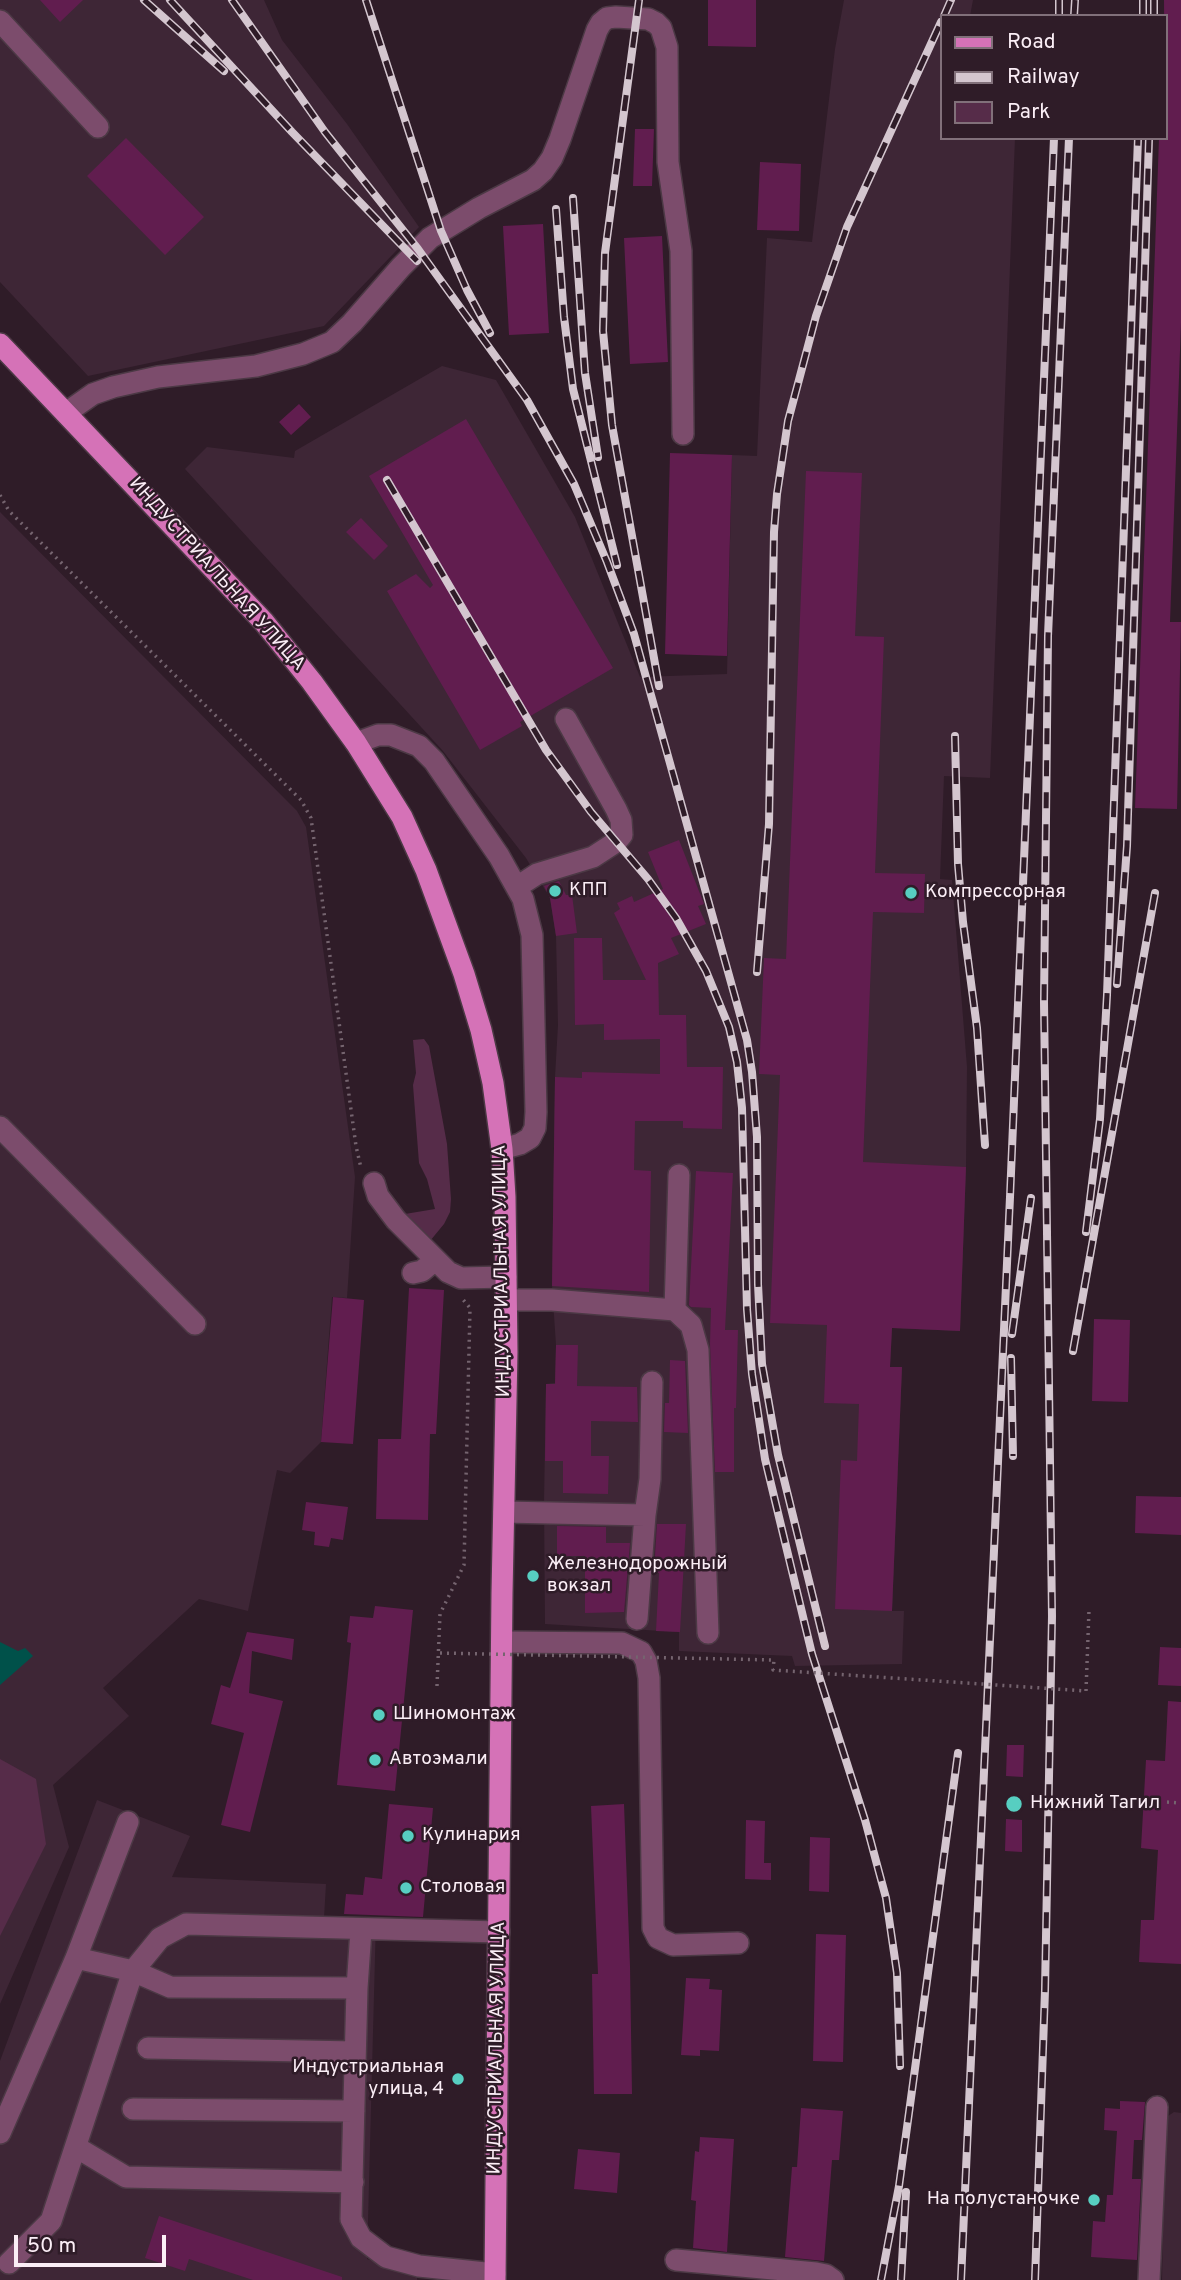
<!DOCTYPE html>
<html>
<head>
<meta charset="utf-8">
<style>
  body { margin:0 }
  #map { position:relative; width:1181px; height:2280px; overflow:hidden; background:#2f1c28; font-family:Overpass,sans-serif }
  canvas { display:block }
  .legend { position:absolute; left:940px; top:14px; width:228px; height:126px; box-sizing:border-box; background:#2f1c28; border:2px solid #81707a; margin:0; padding:9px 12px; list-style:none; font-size:21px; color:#fbeef6 }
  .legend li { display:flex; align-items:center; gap:14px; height:35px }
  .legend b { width:35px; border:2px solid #81707a }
  .scale { position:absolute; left:14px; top:2235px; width:152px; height:32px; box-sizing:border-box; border:4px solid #fbeef6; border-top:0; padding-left:9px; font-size:21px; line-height:24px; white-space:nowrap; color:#fbeef6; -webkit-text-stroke:5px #2f1c28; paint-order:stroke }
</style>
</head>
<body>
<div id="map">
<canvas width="1181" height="2280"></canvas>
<ul class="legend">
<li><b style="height:9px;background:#d572b7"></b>Road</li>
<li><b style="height:9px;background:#d4c6cf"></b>Railway</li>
<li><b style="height:19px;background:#562c49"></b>Park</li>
</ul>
<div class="scale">50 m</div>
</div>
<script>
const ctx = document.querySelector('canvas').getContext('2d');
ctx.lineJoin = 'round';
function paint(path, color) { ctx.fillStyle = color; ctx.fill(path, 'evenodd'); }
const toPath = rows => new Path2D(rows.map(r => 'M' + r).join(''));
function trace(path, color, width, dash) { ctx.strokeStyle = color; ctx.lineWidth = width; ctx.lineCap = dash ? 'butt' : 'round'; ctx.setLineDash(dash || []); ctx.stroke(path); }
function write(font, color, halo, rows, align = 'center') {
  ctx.font = font + ' Overpass,sans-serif'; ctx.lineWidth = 5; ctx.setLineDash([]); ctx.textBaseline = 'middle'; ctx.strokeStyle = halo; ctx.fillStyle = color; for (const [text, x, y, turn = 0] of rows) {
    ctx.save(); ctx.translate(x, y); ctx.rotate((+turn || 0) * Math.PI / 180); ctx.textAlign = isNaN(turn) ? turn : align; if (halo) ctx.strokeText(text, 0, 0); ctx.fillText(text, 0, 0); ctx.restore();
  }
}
paint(toPath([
  [0,0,264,0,282,40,347,124,419,227,324,326,88,376,0,282],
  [844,0,973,0,970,16,941,16,941,138,1015,138,990,778,944,776,940,879,952,880,967,1067,966,1167,960,1331,892,1328,890,1367,902,1367,892,1611,904,1611,902,1664,795,1666,792,1656,679,1651,679,1632,545,1624,544,1503,546,1384,555,1383,556,1345,552,1286,555,1077,558,1025,556,936,550,898,526,858,443,751,185,469,207,447,294,458,295,451,442,366,496,380,575,517,640,677,727,674,732,455,757,456,767,238,812,242,835,49],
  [0,512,297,811,306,827,355,1177,347,1298,332,1297,321,1442,290,1473,277,1470,248,1611,199,1599,103,1688,129,1716,53,1785,69,1847,0,2004],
  [97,1800,190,1836,172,1877,326,1884,324,1918,376,1919,367,2259,417,2276,417,2280,0,2280,0,2061],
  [1174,2112,1181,2113,1181,2280,1162,2280,1165,2118]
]), '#3e2636');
paint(toPath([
  [424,1039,429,1046,447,1144,451,1199,450,1212,444,1224,430,1241,405,1214,435,1209,427,1179,419,1163,413,1085,416,1073,413,1040],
  [0,1759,36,1779,46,1844,0,1936]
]), '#562c49');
paint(toPath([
  [0,1642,18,1651,25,1648,33,1656,0,1685]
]), '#00514a');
paint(toPath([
  [40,0,83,0,60,22],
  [708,0,756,0,756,47,708,46],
  [1164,0,1181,0,1181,323,1170,622,1181,622,1177,809,1135,808,1159,138,1165,138],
  [635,129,654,129,652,186,633,186],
  [126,138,204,217,165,255,87,176],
  [760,162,801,164,799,231,757,230],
  [543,224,549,333,509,335,503,226],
  [662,236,668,362,630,364,624,238],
  [299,404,311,417,291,435,279,422],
  [466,419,613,668,520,722,522,726,480,750,387,591,416,574,430,588,433,585,369,476],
  [670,453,732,455,727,656,665,654],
  [806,471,862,473,855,636,884,637,875,873,925,874,924,913,873,912,863,1162,966,1167,960,1331,892,1328,890,1367,902,1367,892,1611,835,1609,841,1460,857,1461,859,1404,824,1403,827,1325,770,1323,780,1075,759,1074,764,958,786,959],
  [361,518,388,546,374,560,346,532],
  [679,840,704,904,698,906,706,924,671,938,679,954,658,963,659,1015,686,1015,687,1067,723,1067,722,1129,683,1128,683,1121,635,1121,634,1170,651,1171,649,1292,552,1286,555,1077,582,1078,582,1072,660,1074,660,1039,604,1040,604,1024,575,1025,574,938,602,938,603,980,646,980,614,913,620,909,617,903,632,896,634,902,663,889,648,852],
  [559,881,566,895,572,895,577,933,556,936,550,898,544,886],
  [696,1171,733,1173,725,1330,738,1330,736,1408,734,1408,734,1472,715,1472,710,1343,711,1308,691,1307,689,1305],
  [409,1288,444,1290,436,1434,430,1434,428,1520,376,1519,378,1439,401,1439],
  [333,1297,364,1300,353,1444,321,1442],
  [1094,1319,1130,1320,1128,1402,1092,1401],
  [556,1345,578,1345,577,1386,637,1387,638,1422,591,1421,591,1456,609,1456,608,1494,563,1493,563,1461,545,1461,546,1384,555,1384],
  [670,1360,685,1361,688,1433,664,1432,665,1403,669,1403],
  [1136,1496,1181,1497,1181,1535,1135,1533],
  [306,1502,348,1507,343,1540,331,1538,329,1547,314,1545,315,1532,302,1530],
  [657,1524,686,1524,680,1632,656,1631,659,1573,654,1572],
  [557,1526,606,1527,606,1543,630,1543,624,1612,585,1613,585,1556,557,1556],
  [375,1606,413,1610,395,1791,337,1785,351,1643,347,1642,350,1616,373,1618],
  [247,1632,294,1639,292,1660,252,1651,249,1693,283,1701,250,1832,221,1825,244,1733,211,1724,221,1685,230,1688],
  [1160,1647,1181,1648,1181,1686,1158,1685],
  [1168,1701,1181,1702,1181,1964,1139,1962,1141,1920,1154,1920,1158,1850,1141,1848,1146,1760,1165,1761],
  [1007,1745,1024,1745,1023,1777,1006,1776],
  [389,1804,433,1808,423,1917,344,1914,346,1894,363,1895,365,1877,382,1879],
  [624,1804,630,1966,632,2094,594,2094,592,1974,598,1974,591,1806],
  [1006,1819,1022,1820,1022,1852,1005,1851],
  [746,1820,765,1821,764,1863,771,1863,771,1880,745,1879],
  [810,1837,830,1838,829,1892,809,1891],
  [816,1934,846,1935,843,2062,813,2061],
  [686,1978,710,1979,709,1989,722,1990,719,2051,700,2050,700,2056,681,2055],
  [1120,2101,1145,2102,1142,2140,1134,2140,1132,2179,1141,2179,1137,2260,1091,2257,1093,2221,1105,2222,1107,2195,1113,2195,1117,2131,1104,2130,1105,2108,1120,2109],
  [801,2108,843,2111,839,2160,832,2160,824,2261,785,2257,792,2167,797,2167],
  [700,2137,734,2139,727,2252,693,2248,696,2201,691,2200,695,2151,699,2152],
  [578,2149,620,2153,617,2193,574,2189],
  [159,2216,342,2277,342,2280,253,2280,189,2259,185,2271,145,2258]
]), '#611d4f');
const minor = toPath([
  [0,21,98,127],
  [66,413,93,394,113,387,158,377,256,366,303,354,332,342,352,323,401,267,430,238,479,208,533,180,543,171,552,158,560,139,597,30,601,23,607,18,616,17,648,19,656,23,661,28,667,47,668,162,681,251,683,434],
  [356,743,378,735,391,735,419,746,434,761,499,856,523,899,532,935,536,1112,535,1128,530,1138,520,1144,502,1149],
  [517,887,537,874,593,857,616,842,622,835,621,820,616,809,566,719],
  [0,1127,195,1324],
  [374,1183,378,1196,396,1220,448,1272,461,1278,506,1277],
  [413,1273,422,1271,434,1261],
  [506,1300,552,1300,675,1310,679,1175],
  [675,1310,691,1325,698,1350,708,1633],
  [504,1512,645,1515,637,1619],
  [645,1515,650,1479,652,1382],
  [503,1642,622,1643,641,1652,646,1661,649,1678,653,1928,658,1938,673,1945,738,1943],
  [361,1930,357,1988,351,2219,361,2238,386,2257,419,2266,495,2274],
  [76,1958,133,1971,170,1987,357,1988],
  [148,2048,355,2052],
  [133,2109,354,2111],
  [0,2133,76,1958,128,1822],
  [76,2147,126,2177,353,2182],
  [676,2260,816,2273,826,2275,833,2280],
  [9,2263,51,2221,133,1971,160,1938,186,1924,499,1932],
  [1149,2280,1157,2107]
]);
const major = toPath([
  [0,344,264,622,312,682,356,743,402,817,426,870,464,974,481,1030,493,1083,502,1149,505,1197,507,1352,502,1593,495,2280]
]);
trace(minor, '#4c3945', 24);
trace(major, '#4c3945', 24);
trace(toPath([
  [0,495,9,511,301,800,311,818,356,1146,361,1168],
  [437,1686,440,1614,464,1565,470,1308,461,1297],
  [1086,1691,1089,1610],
  [1167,1802,1181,1803]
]), '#75646f', 3.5, [2, 5]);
trace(minor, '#7c4c6c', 21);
trace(major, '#d572b7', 21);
const rail = toPath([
  [144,0,224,71],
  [170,0,292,132,417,261],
  [232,0,325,132,418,249,527,400,574,484,607,562,634,634,747,1040,752,1072,757,1137,758,1284,762,1364,778,1455,825,1646],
  [366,0,441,231,467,290,490,333],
  [639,0,605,253,603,331,612,425,659,686],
  [944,16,951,0],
  [1059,16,1059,0],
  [1074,16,1075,0],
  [1143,16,1143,0],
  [1154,16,1154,0],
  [573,198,585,373,598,457],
  [556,209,564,317,573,389,617,565],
  [387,480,546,750,591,812,648,879,676,918,706,971,729,1027,737,1062,742,1108,747,1309,752,1374,765,1459,812,1654,865,1820,886,1898,897,1973,900,2066],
  [955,736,958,864,963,922,977,1028,985,1145],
  [757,972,769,824,774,532,777,494,788,421,816,316,847,227,941,22],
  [1117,984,1127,846,1149,138],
  [1086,1232,1100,1119,1107,995,1138,138],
  [1012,1334,1031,1198],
  [1073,1351,1155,893],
  [1011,1358,1013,1456],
  [881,2280,899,2186,958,1753],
  [901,2280,906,2192],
  [961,2280,1010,1197,1054,138],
  [1035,2280,1045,1990,1052,1616,1044,1002,1048,636,1069,138]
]);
trace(rail, '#d4c6cf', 8);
trace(rail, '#2f1c28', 5, [16]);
trace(toPath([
  [440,1653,774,1660,773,1670,1086,1691]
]), '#75646f', 3.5, [2, 5]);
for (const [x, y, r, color] of [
  [555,891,7,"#57cec1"],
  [911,893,7,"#57cec1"],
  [533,1576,7,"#57cec1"],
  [379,1715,7,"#57cec1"],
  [375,1760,7,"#57cec1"],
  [1014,1804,9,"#57cec1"],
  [408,1836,7,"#57cec1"],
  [406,1888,7,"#57cec1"],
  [458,2079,7,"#57cec1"],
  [1094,2200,7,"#57cec1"]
]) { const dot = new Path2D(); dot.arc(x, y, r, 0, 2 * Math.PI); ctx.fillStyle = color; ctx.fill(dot); trace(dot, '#2f1c28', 2.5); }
write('19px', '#fbeef6', '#2f1c28', [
  ["ИНДУСТРИАЛЬНАЯ УЛИЦА",216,575,48],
  ["ИНДУСТРИАЛЬНАЯ УЛИЦА",503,1271,-91],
  ["ИНДУСТРИАЛЬНАЯ УЛИЦА",498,2048,-89]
]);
write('19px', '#fbeef6', '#2f1c28', [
  ["КПП",569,891],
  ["Компрессорная",925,893],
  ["Железнодорожный",547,1565],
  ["вокзал",547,1587],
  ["Шиномонтаж",393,1715],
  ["Автоэмали",389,1760],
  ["Нижний Тагил",1030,1804],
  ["Кулинария",422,1836],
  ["Столовая",420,1888],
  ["Индустриальная",444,2068,"right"],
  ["улица, 4",444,2090,"right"],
  ["На полустаночке",1080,2200,"right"]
], 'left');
</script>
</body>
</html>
